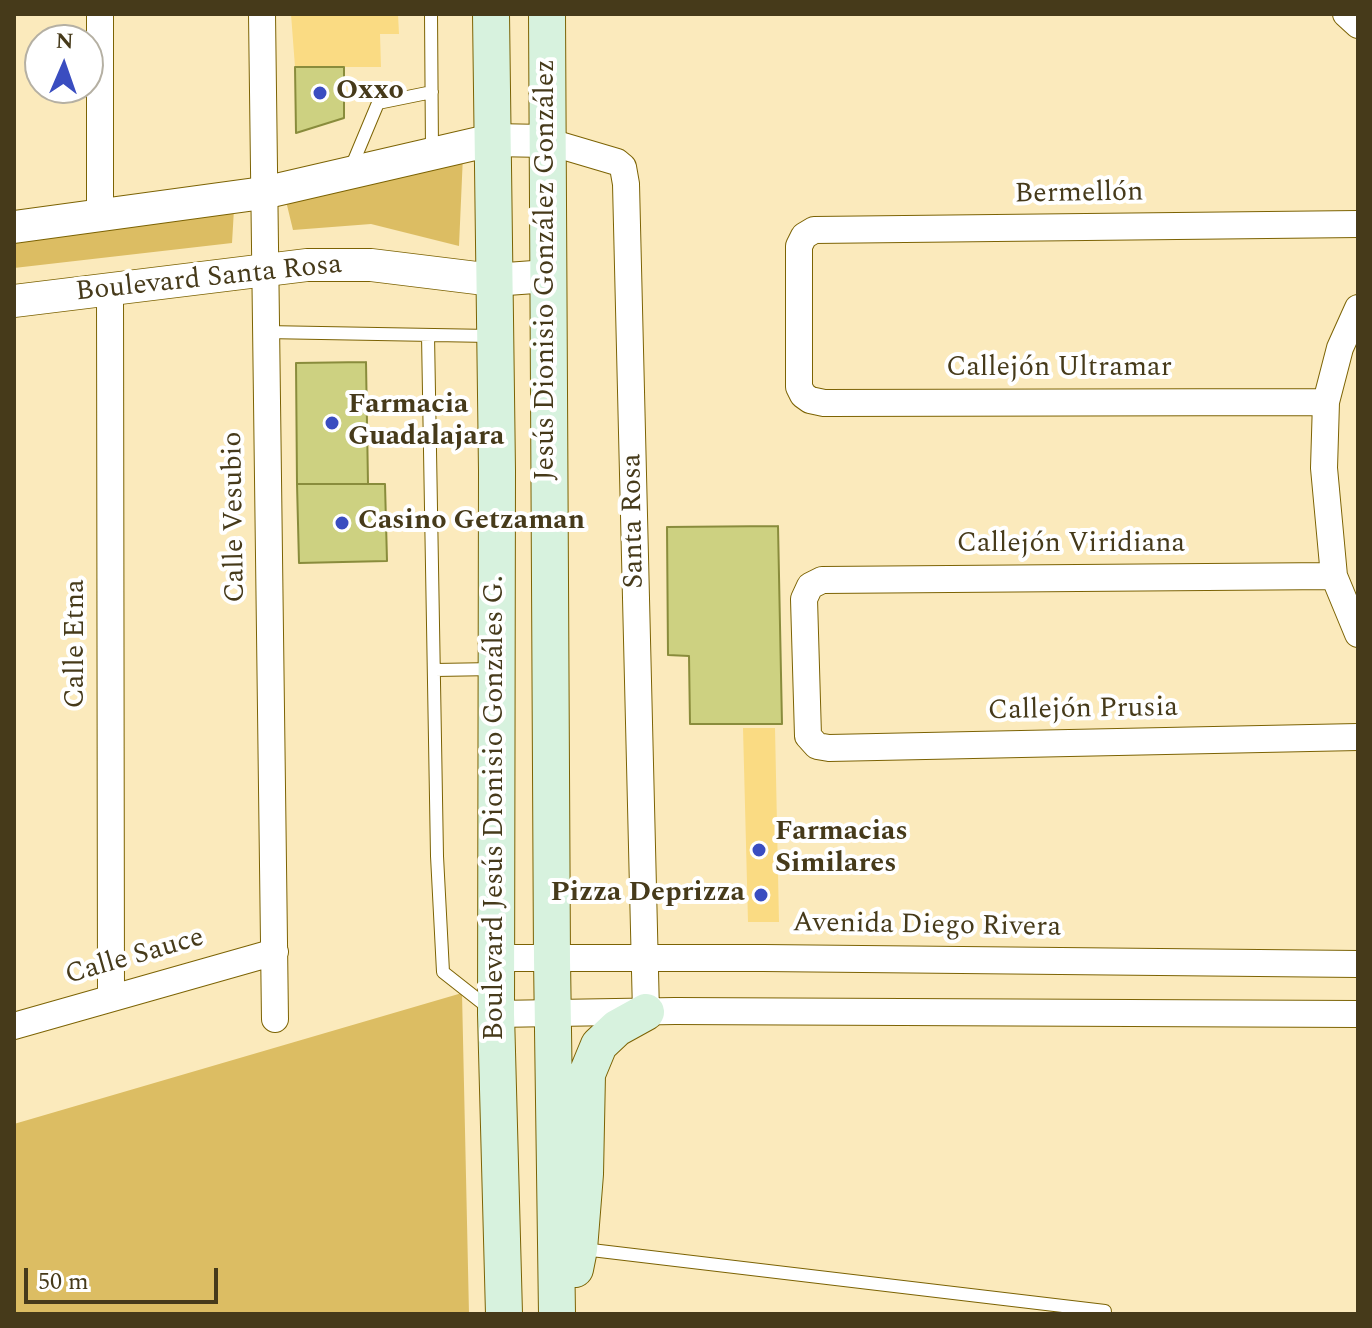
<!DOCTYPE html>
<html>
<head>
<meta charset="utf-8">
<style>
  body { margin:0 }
  #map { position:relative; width:1372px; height:1328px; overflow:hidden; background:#fbeabc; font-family:Spectral,serif }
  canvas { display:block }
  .frame { position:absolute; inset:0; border:16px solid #463a1a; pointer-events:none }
  .north { position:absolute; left:24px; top:24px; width:80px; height:80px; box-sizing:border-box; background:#fff; border:2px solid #b5b0a3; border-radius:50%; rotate:2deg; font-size:22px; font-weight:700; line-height:32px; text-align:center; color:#463a1a }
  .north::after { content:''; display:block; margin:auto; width:28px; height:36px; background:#3a4dc0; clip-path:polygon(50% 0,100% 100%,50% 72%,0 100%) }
  .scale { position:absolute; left:24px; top:1268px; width:194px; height:36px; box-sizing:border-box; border:4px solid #463a1a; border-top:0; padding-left:10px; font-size:24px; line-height:28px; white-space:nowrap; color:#463a1a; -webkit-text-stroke:6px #fff; paint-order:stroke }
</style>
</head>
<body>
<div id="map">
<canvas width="1372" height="1328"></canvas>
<div class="frame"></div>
<div class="north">N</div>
<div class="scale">50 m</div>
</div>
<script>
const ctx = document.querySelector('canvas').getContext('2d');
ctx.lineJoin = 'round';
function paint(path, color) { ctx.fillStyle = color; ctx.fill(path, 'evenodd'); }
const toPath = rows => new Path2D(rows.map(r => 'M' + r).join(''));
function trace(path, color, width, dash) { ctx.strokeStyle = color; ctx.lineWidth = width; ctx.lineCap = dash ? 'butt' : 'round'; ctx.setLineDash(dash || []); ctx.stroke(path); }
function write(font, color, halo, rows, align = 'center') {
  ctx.font = font + ' Spectral,serif'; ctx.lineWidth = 8; ctx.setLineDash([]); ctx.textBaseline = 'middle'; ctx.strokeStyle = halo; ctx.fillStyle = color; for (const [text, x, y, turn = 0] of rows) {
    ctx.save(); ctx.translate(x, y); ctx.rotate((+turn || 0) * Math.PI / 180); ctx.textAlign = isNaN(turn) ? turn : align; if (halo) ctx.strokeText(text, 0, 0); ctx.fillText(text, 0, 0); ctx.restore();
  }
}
paint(toPath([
  [291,14,398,14,399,34,380,34,381,67,295,67],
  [743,728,775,728,779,922,748,922]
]), '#fadb83');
paint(toPath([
  [463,155,459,246,371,224,293,230,286,201],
  [234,209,232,243,14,268,14,236],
  [462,993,469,1314,14,1314,14,1124]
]), '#dcbd63');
const building = toPath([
  [295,67,344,67,344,118,296,133,295,67],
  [366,362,368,484,297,484,296,363,366,362],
  [297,484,385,484,387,561,299,563,297,484],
  [778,526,782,724,690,724,689,656,668,655,667,527,778,526]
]);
paint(building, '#cdd181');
trace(building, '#898c3c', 2);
const service = toPath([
  [431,14,432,151],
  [350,170,378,103,432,92],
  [265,332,490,336],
  [428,335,437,856,443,972,490,1009],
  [435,670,495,669],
  [583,1249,1105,1311]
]);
const minor = toPath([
  [262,14,275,1019],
  [1346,14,1358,25],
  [546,141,617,162,623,167,626,184,646,1012],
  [100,216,100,14],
  [110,289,111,998],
  [1358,308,1340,348,1326,402,1324,468,1334,576,1358,634],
  [1326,402,824,403,810,400,803,395,799,387,799,246,804,236,814,230,1358,224],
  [1334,576,822,580,810,586,804,599,808,736,817,746,829,748,1358,737],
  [496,958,763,958,1358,964],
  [496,1014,675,1011,1358,1014],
  [14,1026,275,952]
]);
const tertiary = toPath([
  [14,227,263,193,492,140,546,141],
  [14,301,307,265,371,265,493,280,548,276]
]);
const secondary = toPath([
  [491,14,497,471,496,1014,504,1314],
  [547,14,552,959,557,1314],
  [575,1269,579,1249,585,1174,587,1074,599,1045,617,1028,646,1012]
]);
trace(service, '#7c6304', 14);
trace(minor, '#7c6304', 28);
trace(tertiary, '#7c6304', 34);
trace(secondary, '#7c6304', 38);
trace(service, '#fff', 12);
trace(minor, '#fff', 26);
trace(tertiary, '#fff', 32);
trace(secondary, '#d7f2de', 36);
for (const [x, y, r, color] of [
  [320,93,8,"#3a4dc0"],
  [332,423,8,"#3a4dc0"],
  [342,523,8,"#3a4dc0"],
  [759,850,8,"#3a4dc0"],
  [761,895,8,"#3a4dc0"]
]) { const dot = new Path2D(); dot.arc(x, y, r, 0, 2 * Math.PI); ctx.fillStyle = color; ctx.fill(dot); trace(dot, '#fff', 3); }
write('bold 28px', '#463a1a', '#fff', [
  ["Oxxo",336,93],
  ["Farmacia",348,407],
  ["Guadalajara",348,439],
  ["Casino Getzaman",358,523],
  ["Farmacias",775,834],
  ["Similares",775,866],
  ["Pizza Deprizza",745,895,"right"]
], 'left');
write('28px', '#463a1a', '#fff', [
  ["Bermellón",1079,195,-1],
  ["Jesús Dionisio González González",548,270,-90],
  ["Boulevard Santa Rosa",209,280,-6],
  ["Callejón Ultramar",1059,370],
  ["Calle Vesubio",236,517,-91],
  ["Santa Rosa",635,521,-91],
  ["Callejón Viridiana",1071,546],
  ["Calle Etna",78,644,-90],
  ["Callejón Prusia",1083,711,-1],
  ["Boulevard Jesús Dionisio Gonzáles G.",497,808,-90],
  ["Avenida Diego Rivera",927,927,1],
  ["Calle Sauce",135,958,-16]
]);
</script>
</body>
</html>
